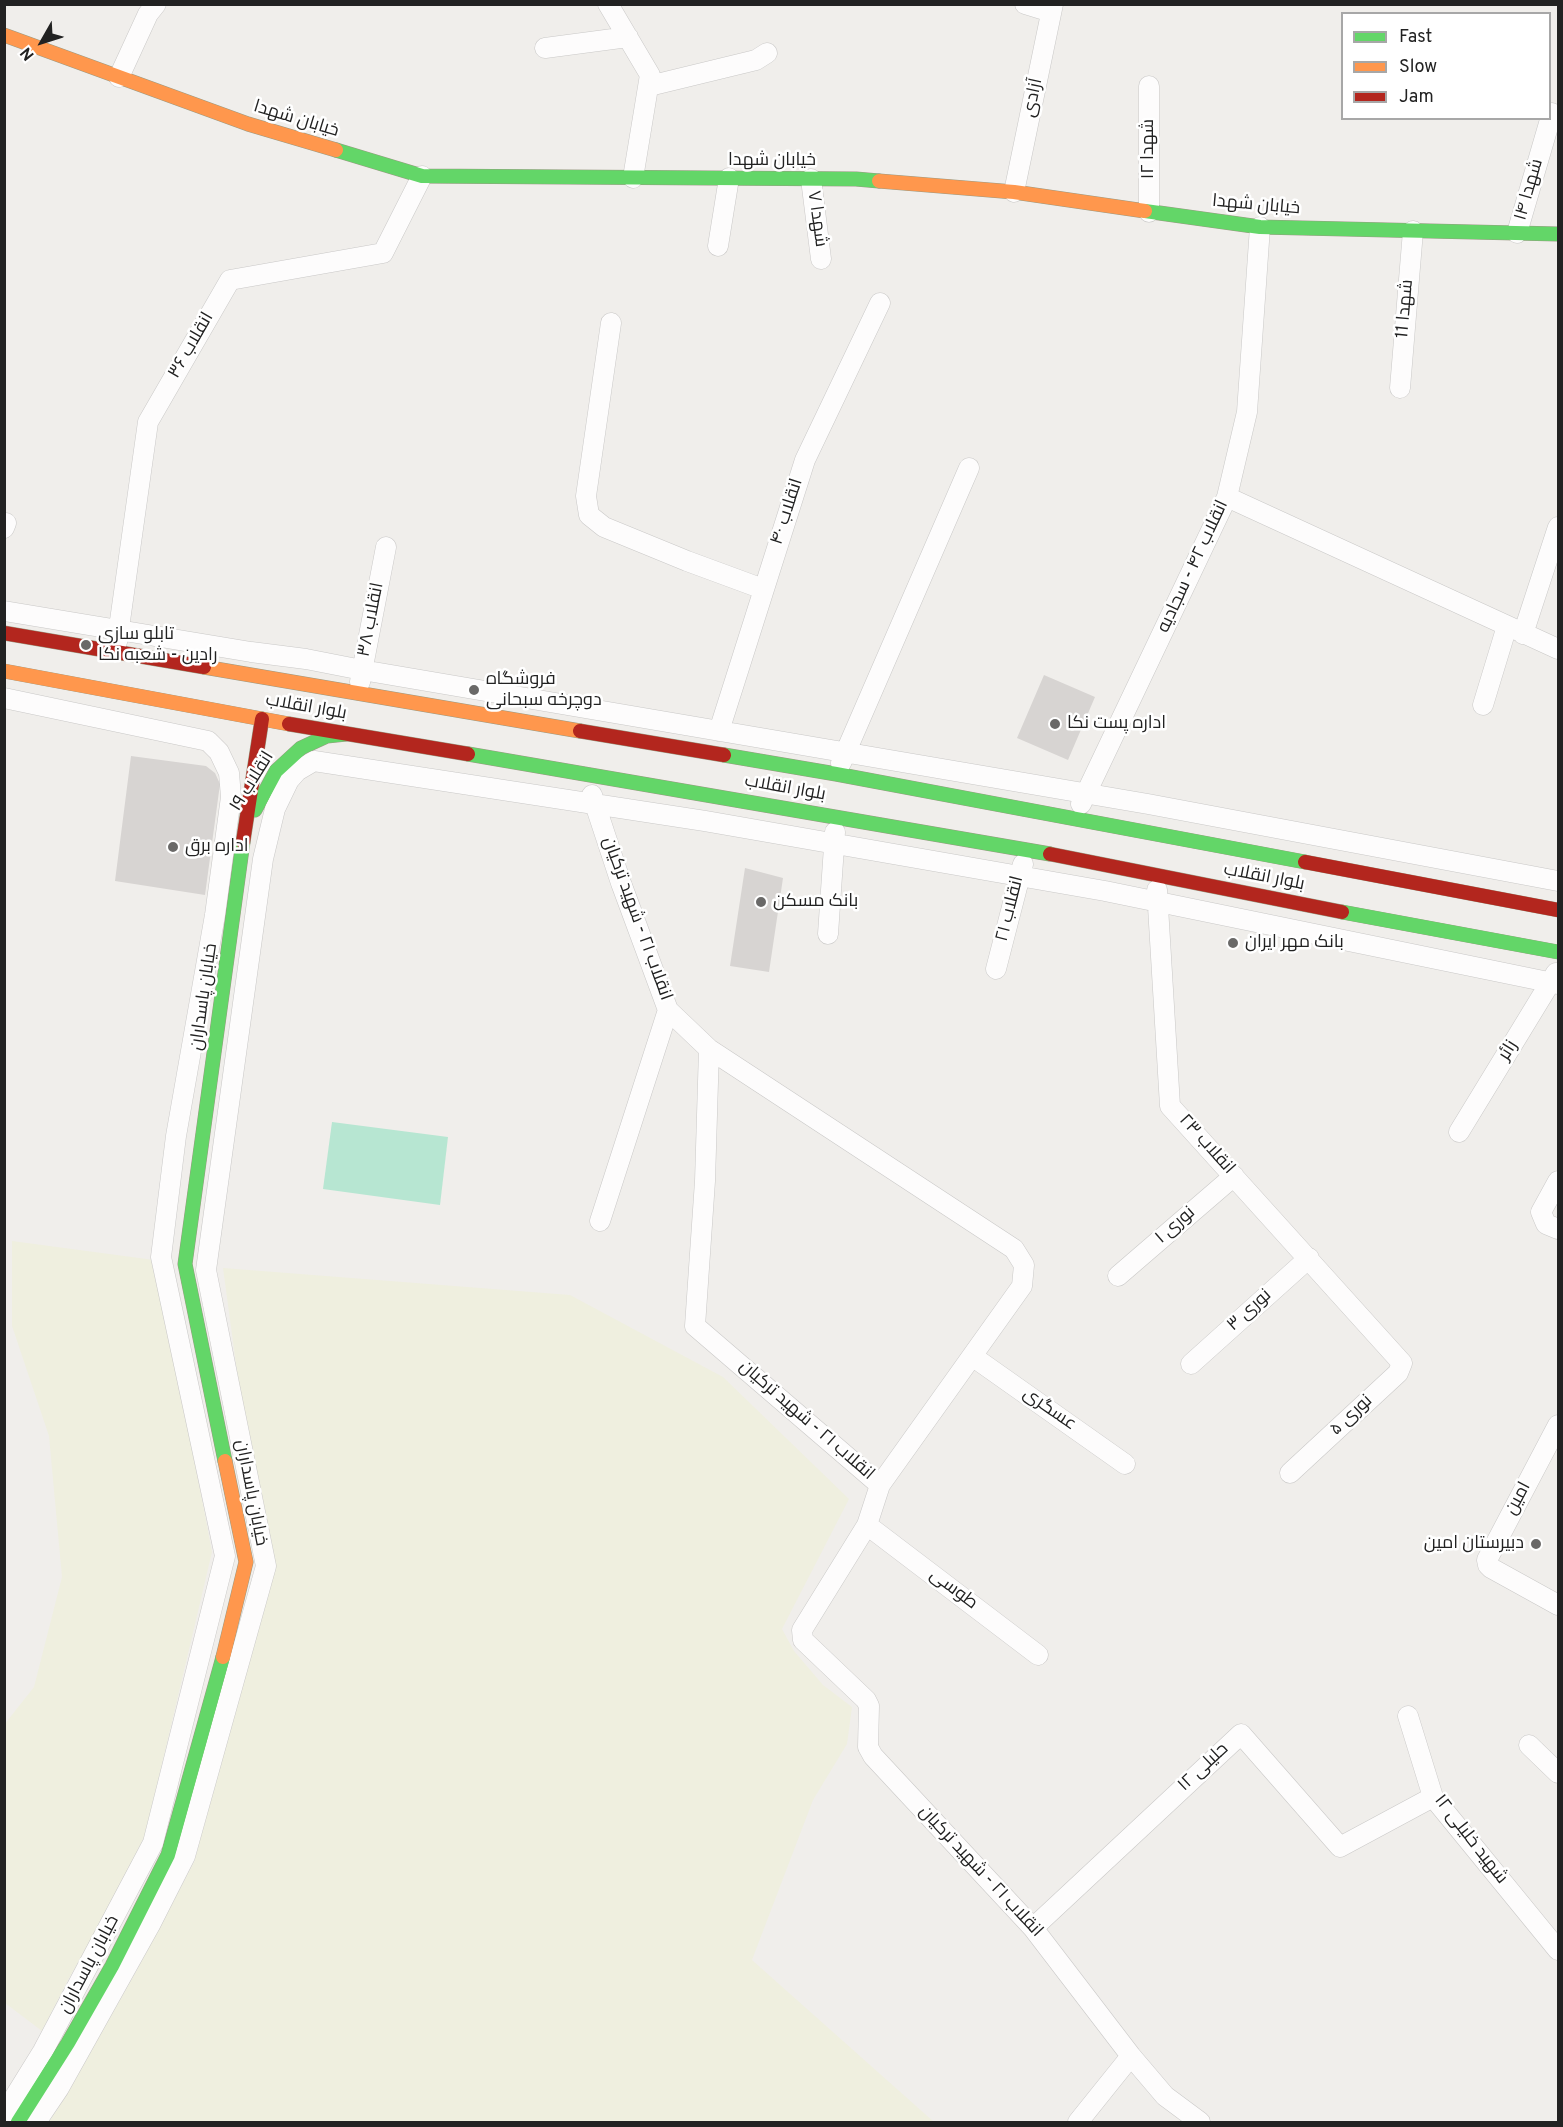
<!DOCTYPE html>
<html>
<head>
<meta charset="utf-8">
<style>
  body { margin:0 }
  #map { position:relative; width:1563px; height:2127px; overflow:hidden; background:#f0eeeb; font-family:Overpass,sans-serif }
  canvas { display:block }
  .frame { position:absolute; inset:0; border:6px solid #222; pointer-events:none }
  .legend { position:absolute; left:1341px; top:12px; width:210px; height:108px; box-sizing:border-box; background:#fff; border:2px solid #a7a7a7; margin:0; padding:8px 10px; list-style:none; font-size:18px; color:#222 }
  .legend li { display:flex; align-items:center; gap:12px; height:30px }
  .legend b { width:30px; border:2px solid #a7a7a7 }
  .north { position:absolute; left:12px; top:12px; width:60px; height:60px; -webkit-text-stroke:4px #fff; paint-order:stroke; rotate:231deg; font-size:16px; font-weight:700; line-height:24px; text-align:center; color:#222 }
  .north::after { content:''; display:block; margin:auto; width:21px; height:27px; background:#222; clip-path:polygon(50% 0,100% 100%,50% 72%,0 100%) }
</style>
</head>
<body>
<div id="map">
<canvas width="1563" height="2127"></canvas>
<div class="frame"></div>
<ul class="legend">
<li><b style="height:8px;background:#63d668"></b>Fast</li>
<li><b style="height:8px;background:#ff974d"></b>Slow</li>
<li><b style="height:8px;background:#b3261e"></b>Jam</li>
</ul>
<div class="north">N</div>
</div>
<script>
const ctx = document.querySelector('canvas').getContext('2d');
ctx.lineJoin = 'round';
function paint(path, color) { ctx.fillStyle = color; ctx.fill(path, 'evenodd'); }
const toPath = rows => new Path2D(rows.map(r => 'M' + r).join(''));
function trace(path, color, width, dash) { ctx.strokeStyle = color; ctx.lineWidth = width; ctx.lineCap = dash ? 'butt' : 'round'; ctx.setLineDash(dash || []); ctx.stroke(path); }
function write(font, color, halo, rows, align = 'center') {
  ctx.font = font + ' Overpass,Cairo,sans-serif'; ctx.lineWidth = 5; ctx.setLineDash([]); ctx.textBaseline = 'middle'; ctx.strokeStyle = halo; ctx.fillStyle = color; for (const [text, x, y, turn = 0] of rows) {
    ctx.save(); ctx.translate(x, y); ctx.rotate((+turn || 0) * Math.PI / 180); ctx.textAlign = isNaN(turn) ? turn : align; if (halo) ctx.strokeText(text, 0, 0); ctx.fillText(text, 0, 0); ctx.restore();
  }
}
paint(toPath([
  [12,1241,154,1260,187,1420,212,1552,145,1836,103,1920,68,1980,42,2031,5,2003,4,1725,34,1687,62,1577,49,1436,12,1326],
  [223,1268,570,1295,723,1377,849,1499,782,1629,794,1651,823,1685,852,1707,847,1744,813,1800,752,1960,934,2122,49,2122,65,2097,139,1966,194,1862,275,1567,240,1394]
]), '#efefdf');
paint(toPath([
  [332,1122,448,1137,440,1205,323,1189]
]), '#b7e6d2');
paint(toPath([
  [1044,675,1095,697,1068,760,1017,738],
  [131,756,206,766,215,773,220,784,205,895,115,881],
  [745,868,783,878,769,972,730,966]
]), '#d7d4d2');
const street = toPath([
  [608,4,650,75,633,178],
  [1025,4,1051,12],
  [545,48,628,37],
  [119,77,148,14,156,4],
  [649,86,756,60,767,53],
  [1149,86,1149,212],
  [811,179,821,259],
  [1014,192,1053,4],
  [1517,233,1552,113],
  [718,246,729,178],
  [611,323,586,496,589,515,604,527,687,561,763,589],
  [1400,388,1413,231],
  [1227,497,1558,649],
  [4,528,6,523],
  [4,611,251,652,306,659,362,670,1148,804,1558,881],
  [1523,634,1558,527],
  [117,642,148,422,230,280,383,253,422,176],
  [360,682,386,547],
  [4,698,208,741,219,752,229,773,231,797,215,915,176,1136,161,1257,225,1556,153,1843,43,2051,4,2114],
  [1483,705,1507,626],
  [719,731,805,460,880,303],
  [841,763,969,468],
  [592,795,621,883,668,1010,709,1049,705,1181,695,1326,880,1485,867,1525,802,1630,803,1640,866,1700,869,1706,868,1747,873,1756,1033,1928,1131,2056,1165,2096,1200,2122],
  [1081,804,1227,497,1247,412,1260,227],
  [1157,890,1170,1106,1402,1363,1398,1373,1290,1473],
  [828,934,835,832],
  [996,969,1023,864],
  [709,1049,1014,1249,1024,1265,1022,1286,880,1485],
  [1459,1132,1556,973],
  [1558,1181,1541,1212,1546,1224,1558,1229],
  [600,1221,668,1010],
  [1118,1276,1234,1176],
  [972,1356,1125,1464],
  [1191,1364,1309,1258],
  [1558,1425,1487,1560,1488,1565,1491,1568,1558,1605],
  [867,1525,1038,1655],
  [1408,1716,1433,1797,1558,1950],
  [1529,1745,1558,1773],
  [1033,1928,1241,1734,1340,1847,1433,1797],
  [36,2122,59,2088,150,1925,185,1856,266,1566,206,1270,263,859,275,809,289,780,297,771,314,761,705,821,1105,891,1558,984],
  [1078,2122,1131,2056]
]);
const fast = toPath([
  [336,150,422,176,856,179,879,181],
  [1145,211,1260,227,1558,234],
  [468,754,1050,854],
  [724,755,836,774,1305,862],
  [255,810,276,771,301,748,327,736,346,734],
  [1342,912,1558,952],
  [225,1461,185,1264,243,842],
  [18,2122,68,2043,112,1966,168,1855,223,1657]
]);
const slow = toPath([
  [4,35,248,124,336,150],
  [879,181,1014,192,1145,211],
  [204,667,580,731],
  [4,671,289,724],
  [223,1657,246,1562,225,1461]
]);
const jam = toPath([
  [4,633,204,667],
  [289,724,468,754],
  [580,731,724,755],
  [243,842,262,719],
  [1050,854,1342,912],
  [1305,862,1558,910]
]);
trace(street, '#c9c8c7', 21);
trace(fast, '#999a82', 15);
trace(slow, '#999a82', 15);
trace(jam, '#999a82', 15);
trace(street, '#fdfcfc', 20);
trace(fast, '#63d668', 14);
trace(slow, '#ff974d', 14);
trace(jam, '#b3261e', 14);
for (const [x, y, r, color] of [
  [86,645,6,"#6a6968"],
  [474,690,6,"#6a6968"],
  [1055,724,6,"#6a6968"],
  [173,847,6,"#6a6968"],
  [761,902,6,"#6a6968"],
  [1233,943,6,"#6a6968"],
  [1536,1544,6,"#6a6968"]
]) { const dot = new Path2D(); dot.arc(x, y, r, 0, 2 * Math.PI); ctx.fillStyle = color; ctx.fill(dot); trace(dot, '#fff', 2); }
write('18px', '#222', '#fff', [
  ["آزادی",1034,98,-78],
  ["خیابان شهدا",296,120,17],
  ["شهدا ۱۲",1149,149,-90],
  ["خیابان شهدا",772,161],
  ["شهدا ۱۴",1530,190,-74],
  ["خیابان شهدا",1256,206,5],
  ["شهدا ۷",816,219,82],
  ["شهدا 11",1406,309,-85],
  ["انقلاب ۳۶",192,346,-60],
  ["انقلاب ۴۰",788,512,-72],
  ["انقلاب ۴۲ - سجادیه",1194,567,-65],
  ["انقلاب ۳۸",372,620,-79],
  ["بلوار انقلاب",306,708,10],
  ["انقلاب ۱۹",253,782,-58],
  ["بلوار انقلاب",785,789,10],
  ["بلوار انقلاب",1264,878,11],
  ["انقلاب ۲۱",1011,909,-76],
  ["انقلاب ۲۱ - شهید ترکیان",636,919,70],
  ["خیابان پاسداران",205,997,-82],
  ["زائر",1509,1051,-58],
  ["انقلاب ۲۳",1206,1145,48],
  ["نوری ۱",1176,1226,-41],
  ["نوری ۳",1250,1311,-42],
  ["عسگری",1049,1410,35],
  ["نوری ۵",1352,1416,-43],
  ["انقلاب ۲۱ - شهید ترکیان",806,1421,41],
  ["خیابان پاسداران",250,1493,79],
  ["امین",1519,1499,-62],
  ["طوسی",953,1590,37],
  ["حلیلی ۱۲",1204,1768,-43],
  ["شهید خلیلی ۱۲",1470,1840,52],
  ["انقلاب ۲۱ - شهید ترکیان",980,1872,47],
  ["خیابان پاسداران",90,1965,-62]
]);
write('18px', '#222', '#fff', [
  ["تابلو سازی",98,635],
  ["رادین - شعبه نکا",98,656],
  ["فروشگاه",486,680],
  ["دوچرخه سبحانی",486,701],
  ["اداره پست نکا",1067,724],
  ["اداره برق",185,847],
  ["بانک مسکن",773,902],
  ["بانک مهر ایران",1245,943],
  ["دبیرستان امین",1524,1544,"right"]
], 'left');
</script>
</body>
</html>
